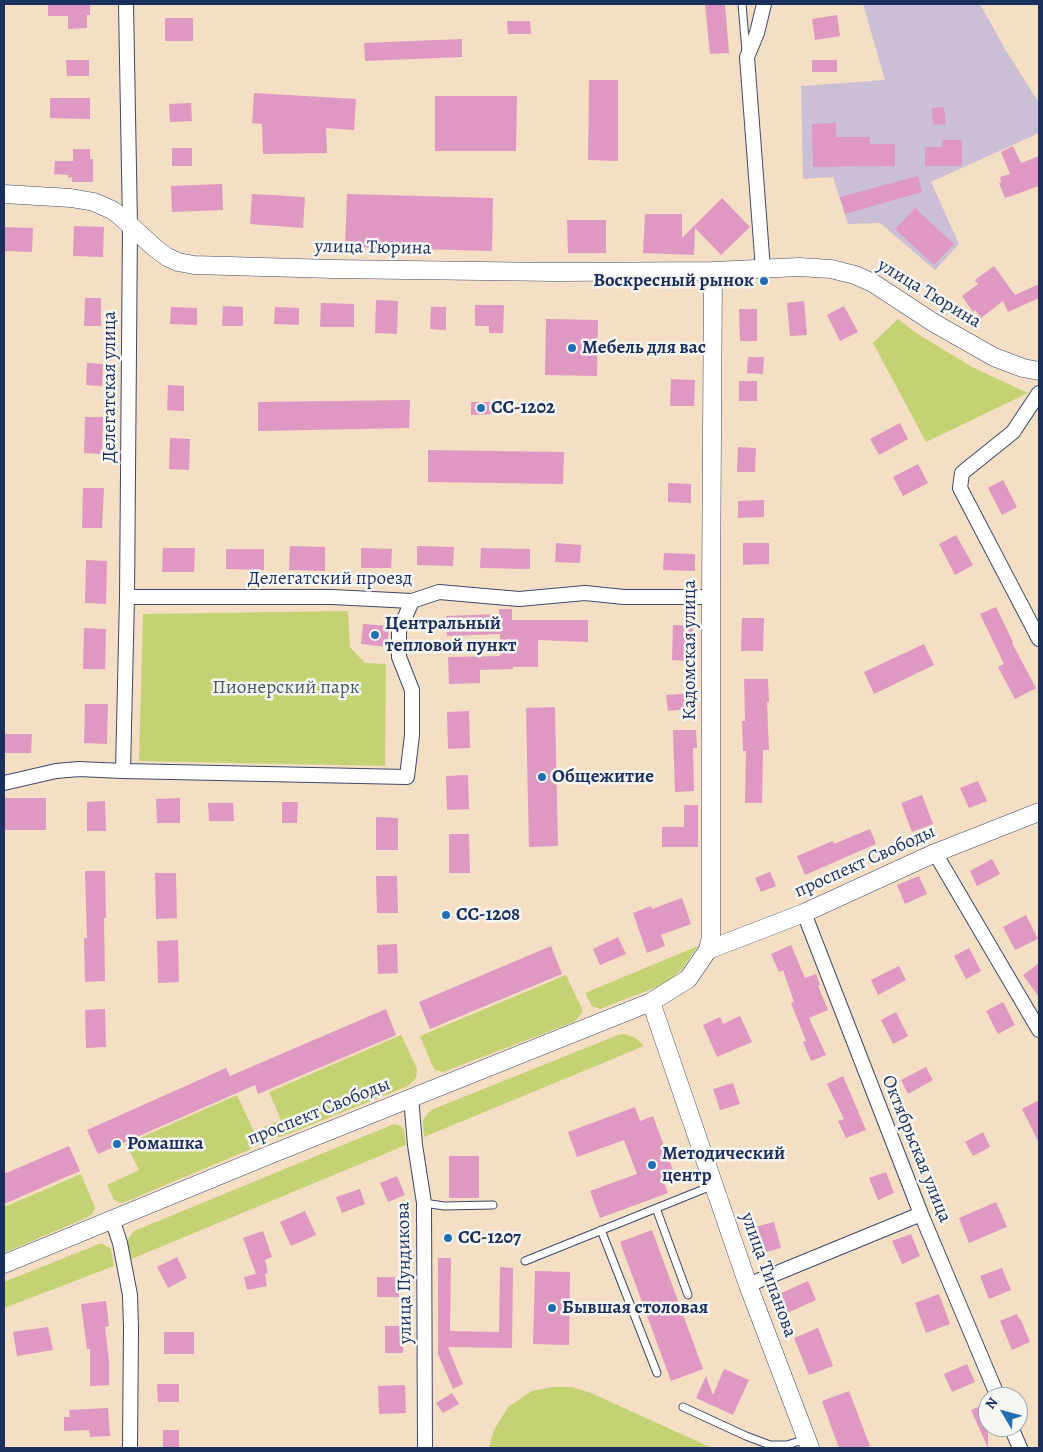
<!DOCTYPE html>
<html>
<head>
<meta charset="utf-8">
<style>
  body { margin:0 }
  #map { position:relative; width:1043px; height:1452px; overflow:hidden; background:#f4dec4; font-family:Alegreya,serif }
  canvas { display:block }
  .frame { position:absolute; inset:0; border:5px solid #1b2f5e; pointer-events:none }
  .north { position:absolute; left:978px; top:1387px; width:50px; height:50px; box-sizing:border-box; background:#f6f6f2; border:1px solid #9ea6b7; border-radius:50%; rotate:307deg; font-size:14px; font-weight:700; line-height:20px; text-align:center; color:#1b2f5e }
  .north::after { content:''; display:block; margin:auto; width:18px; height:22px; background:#1f6fb2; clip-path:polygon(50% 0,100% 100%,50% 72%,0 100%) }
</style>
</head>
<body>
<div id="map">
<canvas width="1043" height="1452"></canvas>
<div class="frame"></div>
<div class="north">N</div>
</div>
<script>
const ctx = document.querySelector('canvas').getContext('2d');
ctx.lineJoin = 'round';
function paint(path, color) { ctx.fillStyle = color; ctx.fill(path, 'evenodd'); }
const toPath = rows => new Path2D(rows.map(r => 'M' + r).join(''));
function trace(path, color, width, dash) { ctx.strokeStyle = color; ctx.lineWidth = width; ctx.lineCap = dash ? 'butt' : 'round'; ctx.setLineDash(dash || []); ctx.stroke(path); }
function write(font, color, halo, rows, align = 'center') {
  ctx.font = font + ' Alegreya,serif'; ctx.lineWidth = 5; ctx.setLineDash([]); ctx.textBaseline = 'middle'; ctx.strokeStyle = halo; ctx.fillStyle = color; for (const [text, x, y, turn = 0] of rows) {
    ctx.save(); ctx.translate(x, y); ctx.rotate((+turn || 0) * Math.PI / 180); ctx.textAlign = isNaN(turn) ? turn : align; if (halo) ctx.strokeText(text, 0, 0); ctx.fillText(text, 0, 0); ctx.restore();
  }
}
paint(toPath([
  [863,4,980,4,1005,49,1039,103,1039,133,931,182,959,244,935,270,880,223,848,224,833,177,803,179,801,86,885,80]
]), '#cbbfd5');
paint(toPath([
  [898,319,916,333,972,367,1028,393,926,442,873,343],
  [348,611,350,647,365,663,386,664,385,766,139,761,143,614],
  [698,946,682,969,671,979,657,987,600,1009,592,1006,585,993],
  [566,975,583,1011,578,1018,574,1022,443,1072,435,1070,433,1067,420,1036],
  [625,1034,636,1038,644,1046,424,1137,423,1121,425,1117,431,1110,618,1035],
  [401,1035,417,1069,416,1078,408,1086,281,1137,273,1137,267,1132,264,1127,281,1120,269,1092],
  [237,1095,256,1136,256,1140,253,1147,249,1150,125,1202,121,1203,114,1200,107,1185,139,1170,126,1144],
  [394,1124,401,1126,404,1130,406,1145,129,1260,126,1247,127,1241,134,1231],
  [81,1174,94,1205,95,1208,92,1214,88,1217,4,1253,4,1207],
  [99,1244,103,1244,111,1249,114,1266,4,1308,4,1282],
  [552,1387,572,1387,591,1393,712,1448,489,1448,494,1430,508,1407,532,1391]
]), '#c5d274');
paint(toPath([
  [48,4,90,4,90,15,87,15,87,28,68,29,68,16,48,16],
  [705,4,725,4,729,53,710,54],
  [837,15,840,36,815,40,812,19],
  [165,18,193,18,193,41,165,41],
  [507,21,530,21,531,34,508,34],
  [462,39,462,57,365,61,364,43],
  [66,60,89,60,89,76,67,76],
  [812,60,837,60,837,72,812,72],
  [589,80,618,80,618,161,588,160],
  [254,93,356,99,354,130,326,128,327,153,263,154,262,124,252,123],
  [435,96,517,96,516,151,435,151],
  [50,98,90,98,90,119,50,118],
  [191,103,192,121,170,122,169,104],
  [944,107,946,124,933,125,932,108],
  [836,123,836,137,870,137,870,144,895,144,895,166,813,167,812,124],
  [942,140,962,140,962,166,925,166,925,147,942,147],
  [1013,146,1021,163,1039,156,1039,186,1005,198,999,183,1001,182,1000,177,1010,174,1001,152],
  [172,148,192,148,192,166,172,166],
  [73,149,90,149,90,159,93,159,93,182,72,182,72,177,68,178,68,175,54,174,55,161,73,161],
  [918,176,922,192,845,214,840,197],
  [222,184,223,210,172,212,171,186],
  [252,194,305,197,303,228,250,224],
  [347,194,493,198,492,251,345,247],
  [722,198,750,227,721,255,695,228,694,255,643,253,645,214,682,214,682,238],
  [915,208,954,244,934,265,895,229],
  [567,220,606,220,606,253,568,253],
  [74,226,104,227,103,257,73,256],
  [4,227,33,228,32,252,4,251],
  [994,266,1015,295,1039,284,1039,298,1008,312,1003,301,981,318,975,310,973,312,962,296,978,284,975,280],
  [85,298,101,298,101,326,84,326],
  [376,300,398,301,397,334,375,333],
  [804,301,807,335,790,336,787,303],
  [321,303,354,304,354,327,320,327],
  [475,305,504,305,503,333,489,333,489,326,475,326],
  [223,306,243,307,243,326,222,326],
  [844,306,858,332,840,341,827,315],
  [171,307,197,308,197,325,170,324],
  [275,307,299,308,299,325,274,324],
  [431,307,446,307,446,330,430,329],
  [739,309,757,309,757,341,740,341],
  [546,319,598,320,597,376,545,375],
  [748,357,764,357,763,374,747,373],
  [87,363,103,364,102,386,86,385],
  [671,379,695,380,694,406,670,406],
  [739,381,757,381,757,401,739,401],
  [168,385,184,386,184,411,167,410],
  [410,400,409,428,258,431,258,402],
  [471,402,492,402,492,414,471,415],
  [85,417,103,417,102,454,84,453],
  [900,423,908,439,879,455,870,439],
  [170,438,190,439,189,470,169,469],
  [738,447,756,448,755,472,737,472],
  [428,450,564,452,563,484,428,482],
  [918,464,928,483,903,496,893,477],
  [1003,480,1017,507,1002,515,988,488],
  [668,483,691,484,691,503,668,502],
  [83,488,104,488,102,528,82,528],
  [764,500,764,517,738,518,738,501],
  [956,535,973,565,955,575,939,544],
  [556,543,581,545,580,563,555,562],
  [743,543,769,543,769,564,743,565],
  [290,546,325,547,325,571,289,570],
  [417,546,454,547,453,566,417,565],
  [163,548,195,548,194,572,162,572],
  [361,548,392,549,391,568,361,568],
  [481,548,530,549,530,569,480,568],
  [226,549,264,549,264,570,226,569],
  [664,553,695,554,695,571,663,570],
  [86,560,107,561,106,604,85,603],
  [996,607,1013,642,1012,643,1036,688,1015,699,998,667,1004,664,980,614],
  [499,609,512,609,512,620,588,620,588,642,538,640,538,667,513,667,513,669,480,670,480,683,449,684,448,657,500,656,500,634,447,636,446,616,499,614],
  [742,618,764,618,763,651,741,651],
  [363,624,389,626,387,647,361,644],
  [673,625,693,626,692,661,672,660],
  [84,628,106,629,105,669,83,669],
  [924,644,934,665,874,694,864,672],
  [744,679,768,679,769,702,767,702,769,750,763,750,762,803,745,803,746,751,743,751,742,721,745,721],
  [695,693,696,708,668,711,666,695],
  [85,704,108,704,107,744,84,743],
  [555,707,558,846,529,847,526,708],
  [469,711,470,748,448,749,447,712],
  [673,730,696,730,697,748,693,748,694,791,675,792],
  [4,734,32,734,31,753,4,753],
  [468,775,469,809,447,810,446,776],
  [978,781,987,801,969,808,960,788],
  [922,795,933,824,912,832,901,803],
  [4,798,46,798,46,830,4,830],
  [180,798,180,823,157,823,156,799],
  [105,801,106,831,87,831,87,802],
  [282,802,298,802,297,823,282,823],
  [208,803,233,803,234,821,209,821],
  [684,805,698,805,698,847,662,847,662,827,684,827],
  [376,817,398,818,398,850,376,850],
  [870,829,876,844,805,875,797,856,833,841,834,844],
  [449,834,469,834,470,873,449,873],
  [992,859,1000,874,977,886,970,871],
  [85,871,105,871,106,918,104,918,105,981,85,982,84,938,87,938],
  [770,872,776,886,761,892,755,878],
  [155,873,176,873,177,918,156,919],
  [376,876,397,876,398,913,377,913],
  [919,876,927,894,905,904,897,885],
  [682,898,691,924,661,935,665,946,647,953,633,913,651,906,652,909],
  [1026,915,1038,939,1015,950,1003,927],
  [618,937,626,954,600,965,593,949],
  [178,940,179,982,158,983,157,941],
  [397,944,398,973,378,974,377,945],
  [791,945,805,978,816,974,820,985,818,986,828,1010,809,1018,826,1055,811,1061,803,1042,806,1041,791,1003,794,1002,783,970,779,972,771,954],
  [551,946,562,974,430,1029,419,1002],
  [969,948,981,971,966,979,954,956],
  [1039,963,1039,997,1023,975],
  [899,966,906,980,878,995,871,980],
  [1003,1002,1015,1025,998,1034,986,1011],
  [105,1009,106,1047,86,1048,85,1010],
  [386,1009,396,1035,258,1094,255,1085,98,1154,87,1130,226,1068,230,1076],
  [896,1012,908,1036,893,1044,881,1020],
  [740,1016,752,1042,717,1057,703,1025,720,1017,723,1024],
  [926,1067,933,1080,908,1094,901,1080],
  [843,1076,866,1130,846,1138,838,1121,844,1119,827,1084],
  [733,1083,740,1104,720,1110,713,1089],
  [1039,1100,1039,1143,1022,1109],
  [635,1107,640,1121,653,1116,674,1173,662,1177,668,1193,600,1218,590,1191,637,1174,624,1140,577,1157,568,1132],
  [983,1132,990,1147,973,1156,965,1142],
  [69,1146,80,1171,4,1204,4,1174],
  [449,1156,479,1156,479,1198,449,1198],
  [886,1172,894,1193,878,1200,869,1178],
  [397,1176,405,1195,388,1202,380,1183],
  [360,1189,365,1204,342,1213,336,1197],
  [996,1202,1007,1227,969,1243,959,1218],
  [305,1211,316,1235,291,1246,280,1222],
  [774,1222,781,1248,762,1253,755,1227],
  [652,1230,703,1369,671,1381,620,1242],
  [263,1231,272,1257,265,1260,268,1273,265,1274,267,1286,247,1290,244,1277,256,1274,243,1238],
  [911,1234,920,1256,902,1264,892,1241],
  [177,1257,187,1278,168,1288,157,1267],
  [438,1258,451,1258,450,1331,499,1332,500,1267,513,1268,512,1348,448,1347,463,1384,453,1389,438,1354],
  [1002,1268,1011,1290,989,1299,980,1276],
  [535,1271,570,1272,569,1345,533,1344],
  [377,1277,399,1277,399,1297,377,1297],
  [808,1281,816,1300,785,1314,777,1295],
  [939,1294,950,1324,926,1333,915,1303],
  [106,1301,109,1326,105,1327,109,1361,109,1385,90,1386,90,1349,87,1349,81,1304],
  [1017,1314,1019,1319,1020,1318,1030,1342,1012,1350,1000,1321],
  [385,1326,404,1326,403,1353,385,1353],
  [48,1327,53,1350,17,1356,13,1332],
  [818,1328,833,1366,809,1375,794,1338],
  [164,1332,194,1332,194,1354,164,1354],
  [967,1364,975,1382,952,1392,944,1374],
  [724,1369,749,1380,733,1415,696,1398,706,1376,713,1395],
  [157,1384,179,1384,179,1402,158,1402],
  [405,1385,406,1413,379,1414,378,1386],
  [849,1391,870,1446,863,1448,839,1448,822,1401],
  [452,1393,459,1404,443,1413,436,1403],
  [983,1405,988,1417,988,1448,971,1410],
  [108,1408,110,1436,90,1437,89,1430,64,1431,64,1417,70,1417,69,1410],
  [163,1430,179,1430,179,1448,163,1448]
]), '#df98c1');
const service = toPath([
  [742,4,746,51],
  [424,1203,444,1206,493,1205],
  [656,1208,688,1295],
  [601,1230,657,1373],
  [525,1261,714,1185],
  [683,1407,746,1436,770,1445,787,1445,806,1439]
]);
const minor = toPath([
  [763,269,747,57,757,33,764,4],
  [1039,393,1013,432,962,473,960,488,1039,639],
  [127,597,332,597,412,601,439,592,519,599,585,593,624,597,711,597],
  [123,771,127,597,130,225,126,4],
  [4,783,56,771,79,769,123,771,407,777,412,735,412,690,399,657,399,631,412,601],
  [935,853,1039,1030],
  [804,913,921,1214,998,1397],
  [411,1097,415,1145,424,1203,425,1448],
  [112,1219,120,1243,130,1295,131,1327,130,1448],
  [748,1285,921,1214],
  [1011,1427,1020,1448]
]);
const tertiary = toPath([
  [4,194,71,198,94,202,112,210,120,216,155,248,167,257,178,262,194,265,333,269,555,272,713,271,799,267,831,269,855,275,873,283,934,323,994,357,1023,368,1039,371],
  [708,950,804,913,935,853,1039,812],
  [651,1002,748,1285,810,1448],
  [4,1264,269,1155,651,1002,688,979,708,950,711,937,711,597,713,271]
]);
trace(service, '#3c496d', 9);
trace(minor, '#3c496d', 16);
trace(tertiary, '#3c496d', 19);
trace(service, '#fff', 7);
trace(minor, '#fff', 14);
trace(tertiary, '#fff', 18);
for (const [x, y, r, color] of [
  [764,281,5,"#1f6fb2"],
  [572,348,5,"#1f6fb2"],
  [481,408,5,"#1f6fb2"],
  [375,635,5,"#1f6fb2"],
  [542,777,5,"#1f6fb2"],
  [446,915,5,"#1f6fb2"],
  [117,1144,5,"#1f6fb2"],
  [652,1165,5,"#1f6fb2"],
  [448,1238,5,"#1f6fb2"],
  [552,1308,5,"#1f6fb2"]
]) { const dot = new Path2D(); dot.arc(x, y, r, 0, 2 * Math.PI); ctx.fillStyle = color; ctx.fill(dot); trace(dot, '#f6f6f2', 2); }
write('19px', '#1b2f5e', '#f6f6f2', [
  ["улица Тюрина",373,248,1],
  ["улица Тюрина",929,294,31],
  ["Делегатская улица",110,387,-90],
  ["Делегатский проезд",330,579],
  ["Кадомская улица",690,650,-90],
  ["проспект Свободы",865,862,-24],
  ["проспект Свободы",319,1112,-22],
  ["Октябрьская улица",916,1149,68],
  ["улица Пундикова",405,1273,-91],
  ["улица Типанова",768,1275,70]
]);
write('bold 19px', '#1b2f5e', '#f6f6f2', [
  ["Воскресный рынок",754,281,"right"],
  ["Мебель для вас",582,348],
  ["СС-1202",491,408],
  ["Центральный",385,624],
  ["тепловой пункт",385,646],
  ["Общежитие",552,777],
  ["СС-1208",456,915],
  ["Ромашка",127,1144],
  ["Методический",662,1154],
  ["центр",662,1176],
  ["СС-1207",458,1238],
  ["Бывшая столовая",562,1308]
], 'left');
write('19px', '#465864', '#f6f6f2', [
  ["Пионерский парк",286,688]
]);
</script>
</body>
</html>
